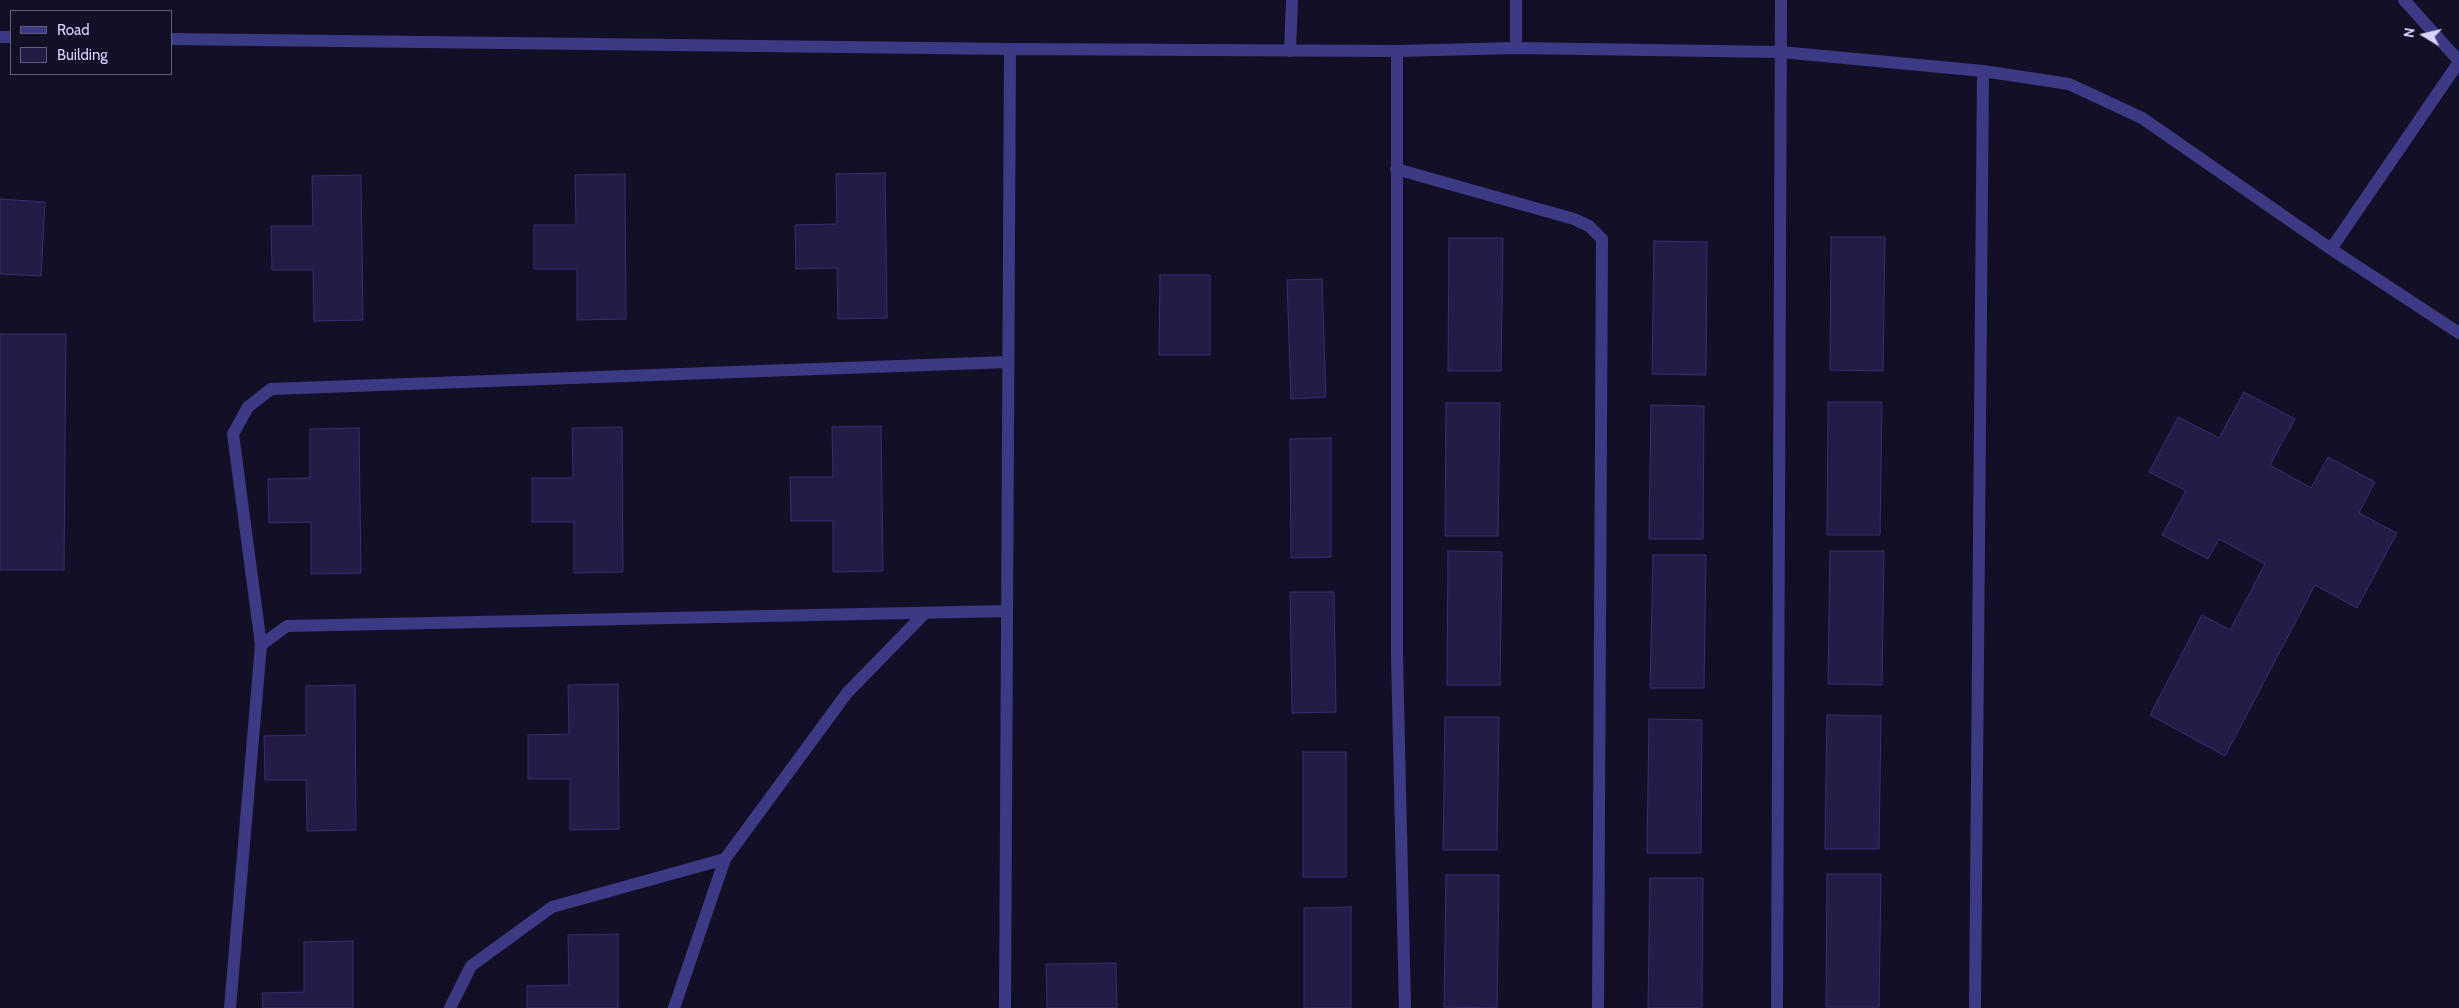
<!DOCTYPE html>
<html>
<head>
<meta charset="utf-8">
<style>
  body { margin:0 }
  #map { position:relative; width:2459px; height:1008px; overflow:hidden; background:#130f26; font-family:Cabin,sans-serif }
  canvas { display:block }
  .legend { position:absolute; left:10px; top:10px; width:162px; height:65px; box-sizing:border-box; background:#130f26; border:1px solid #625e7d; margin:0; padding:6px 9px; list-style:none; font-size:15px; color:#d9d4ff }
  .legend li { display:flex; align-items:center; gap:10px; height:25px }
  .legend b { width:25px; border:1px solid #625e7d }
  .north { position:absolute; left:2399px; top:10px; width:50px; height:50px; -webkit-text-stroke:4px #130f26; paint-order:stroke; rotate:279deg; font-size:14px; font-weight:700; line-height:20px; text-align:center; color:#d9d4ff }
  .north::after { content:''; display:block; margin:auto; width:18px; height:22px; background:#d9d4ff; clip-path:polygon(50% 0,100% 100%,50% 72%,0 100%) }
</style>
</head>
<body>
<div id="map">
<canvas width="2459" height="1008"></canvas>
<ul class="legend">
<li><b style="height:6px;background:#3d3a85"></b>Road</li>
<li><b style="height:14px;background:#241b47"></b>Building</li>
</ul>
<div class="north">N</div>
</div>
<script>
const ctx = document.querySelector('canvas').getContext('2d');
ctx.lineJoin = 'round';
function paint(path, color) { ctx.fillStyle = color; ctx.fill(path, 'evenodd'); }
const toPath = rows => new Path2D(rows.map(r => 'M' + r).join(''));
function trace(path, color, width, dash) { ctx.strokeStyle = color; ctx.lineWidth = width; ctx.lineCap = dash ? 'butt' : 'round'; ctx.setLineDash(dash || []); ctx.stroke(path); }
const building = toPath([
  [885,173,887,318,838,319,837,268,796,269,795,225,837,224,836,174,885,173],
  [625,174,626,319,577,320,577,269,534,269,534,225,576,225,575,175,625,174],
  [361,175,363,320,314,321,313,270,272,270,271,226,313,226,312,176,361,175],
  [0,199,45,202,41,276,0,274,0,199],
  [1831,237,1885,237,1883,371,1830,370,1831,237],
  [1449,238,1503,238,1501,371,1448,371,1449,238],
  [1654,241,1707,242,1706,375,1652,374,1654,241],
  [1160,275,1210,275,1210,355,1159,355,1160,275],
  [1322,279,1326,397,1291,399,1287,280,1322,279],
  [0,334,66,334,64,570,0,570,0,334],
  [2244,392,2295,419,2270,465,2311,488,2328,457,2375,482,2359,513,2397,533,2357,608,2315,585,2225,756,2150,715,2202,615,2230,630,2265,564,2219,539,2208,559,2162,535,2186,491,2149,472,2178,417,2219,438,2244,392],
  [1828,402,1882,402,1880,535,1827,535,1828,402],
  [1446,403,1500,403,1498,536,1445,536,1446,403],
  [1651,405,1704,406,1703,539,1649,539,1651,405],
  [881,426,883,571,833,572,833,521,791,521,790,477,833,477,832,427,881,426],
  [622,427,623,572,574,573,574,522,532,522,532,478,573,478,572,428,622,427],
  [359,428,361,573,311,574,311,522,269,523,268,479,310,478,310,429,359,428],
  [1331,438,1331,557,1291,558,1290,439,1331,438],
  [1448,551,1502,552,1500,685,1447,685,1448,551],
  [1830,551,1884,551,1882,685,1828,684,1830,551],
  [1653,555,1706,555,1704,688,1650,688,1653,555],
  [1290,592,1334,592,1336,712,1292,713,1290,592],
  [618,684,619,829,570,830,570,779,528,779,528,735,569,734,568,685,618,684],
  [355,685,356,830,307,831,306,780,265,780,264,736,306,735,306,686,355,685],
  [1827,715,1881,716,1879,849,1825,849,1827,715],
  [1445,717,1499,717,1497,850,1443,850,1445,717],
  [1649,719,1702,720,1701,853,1647,853,1649,719],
  [1303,752,1346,752,1346,877,1303,877,1303,752],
  [1827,874,1881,874,1879,1007,1826,1007,1827,874],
  [1446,875,1499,875,1497,1008,1444,1007,1446,875],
  [1650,878,1703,878,1702,1008,1648,1008,1650,878],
  [1351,907,1351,1008,1304,1008,1304,908,1351,907],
  [618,934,618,1008,527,1008,527,986,569,985,568,935,618,934],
  [353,941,353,1008,263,1008,262,993,304,992,304,942,353,941],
  [1116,963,1117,1008,1047,1008,1046,964,1116,963]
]);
paint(building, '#241b47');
trace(building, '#3b2d73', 1);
trace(toPath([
  [2404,0,2459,61],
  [1290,51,1292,0],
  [1396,169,1574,219,1589,226,1602,239,1598,1008],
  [450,1008,471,966,552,907,725,859],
  [674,1008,725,859,847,693,925,613]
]), '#3d3a85', 12);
trace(toPath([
  [1516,0,1516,48],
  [0,37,11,37],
  [171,39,1010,49,1397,51,1516,48,1781,52,1983,71,2069,84,2142,118,2331,249,2459,333],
  [1397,51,1397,655,1405,1008],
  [2331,249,2459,62],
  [261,645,233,434,248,407,271,389,1008,362],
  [230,1008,261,645,287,626,1007,611],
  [1005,1008,1010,49],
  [1777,1008,1781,0],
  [1975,1008,1983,71]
]), '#3d3a85', 12);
</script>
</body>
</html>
